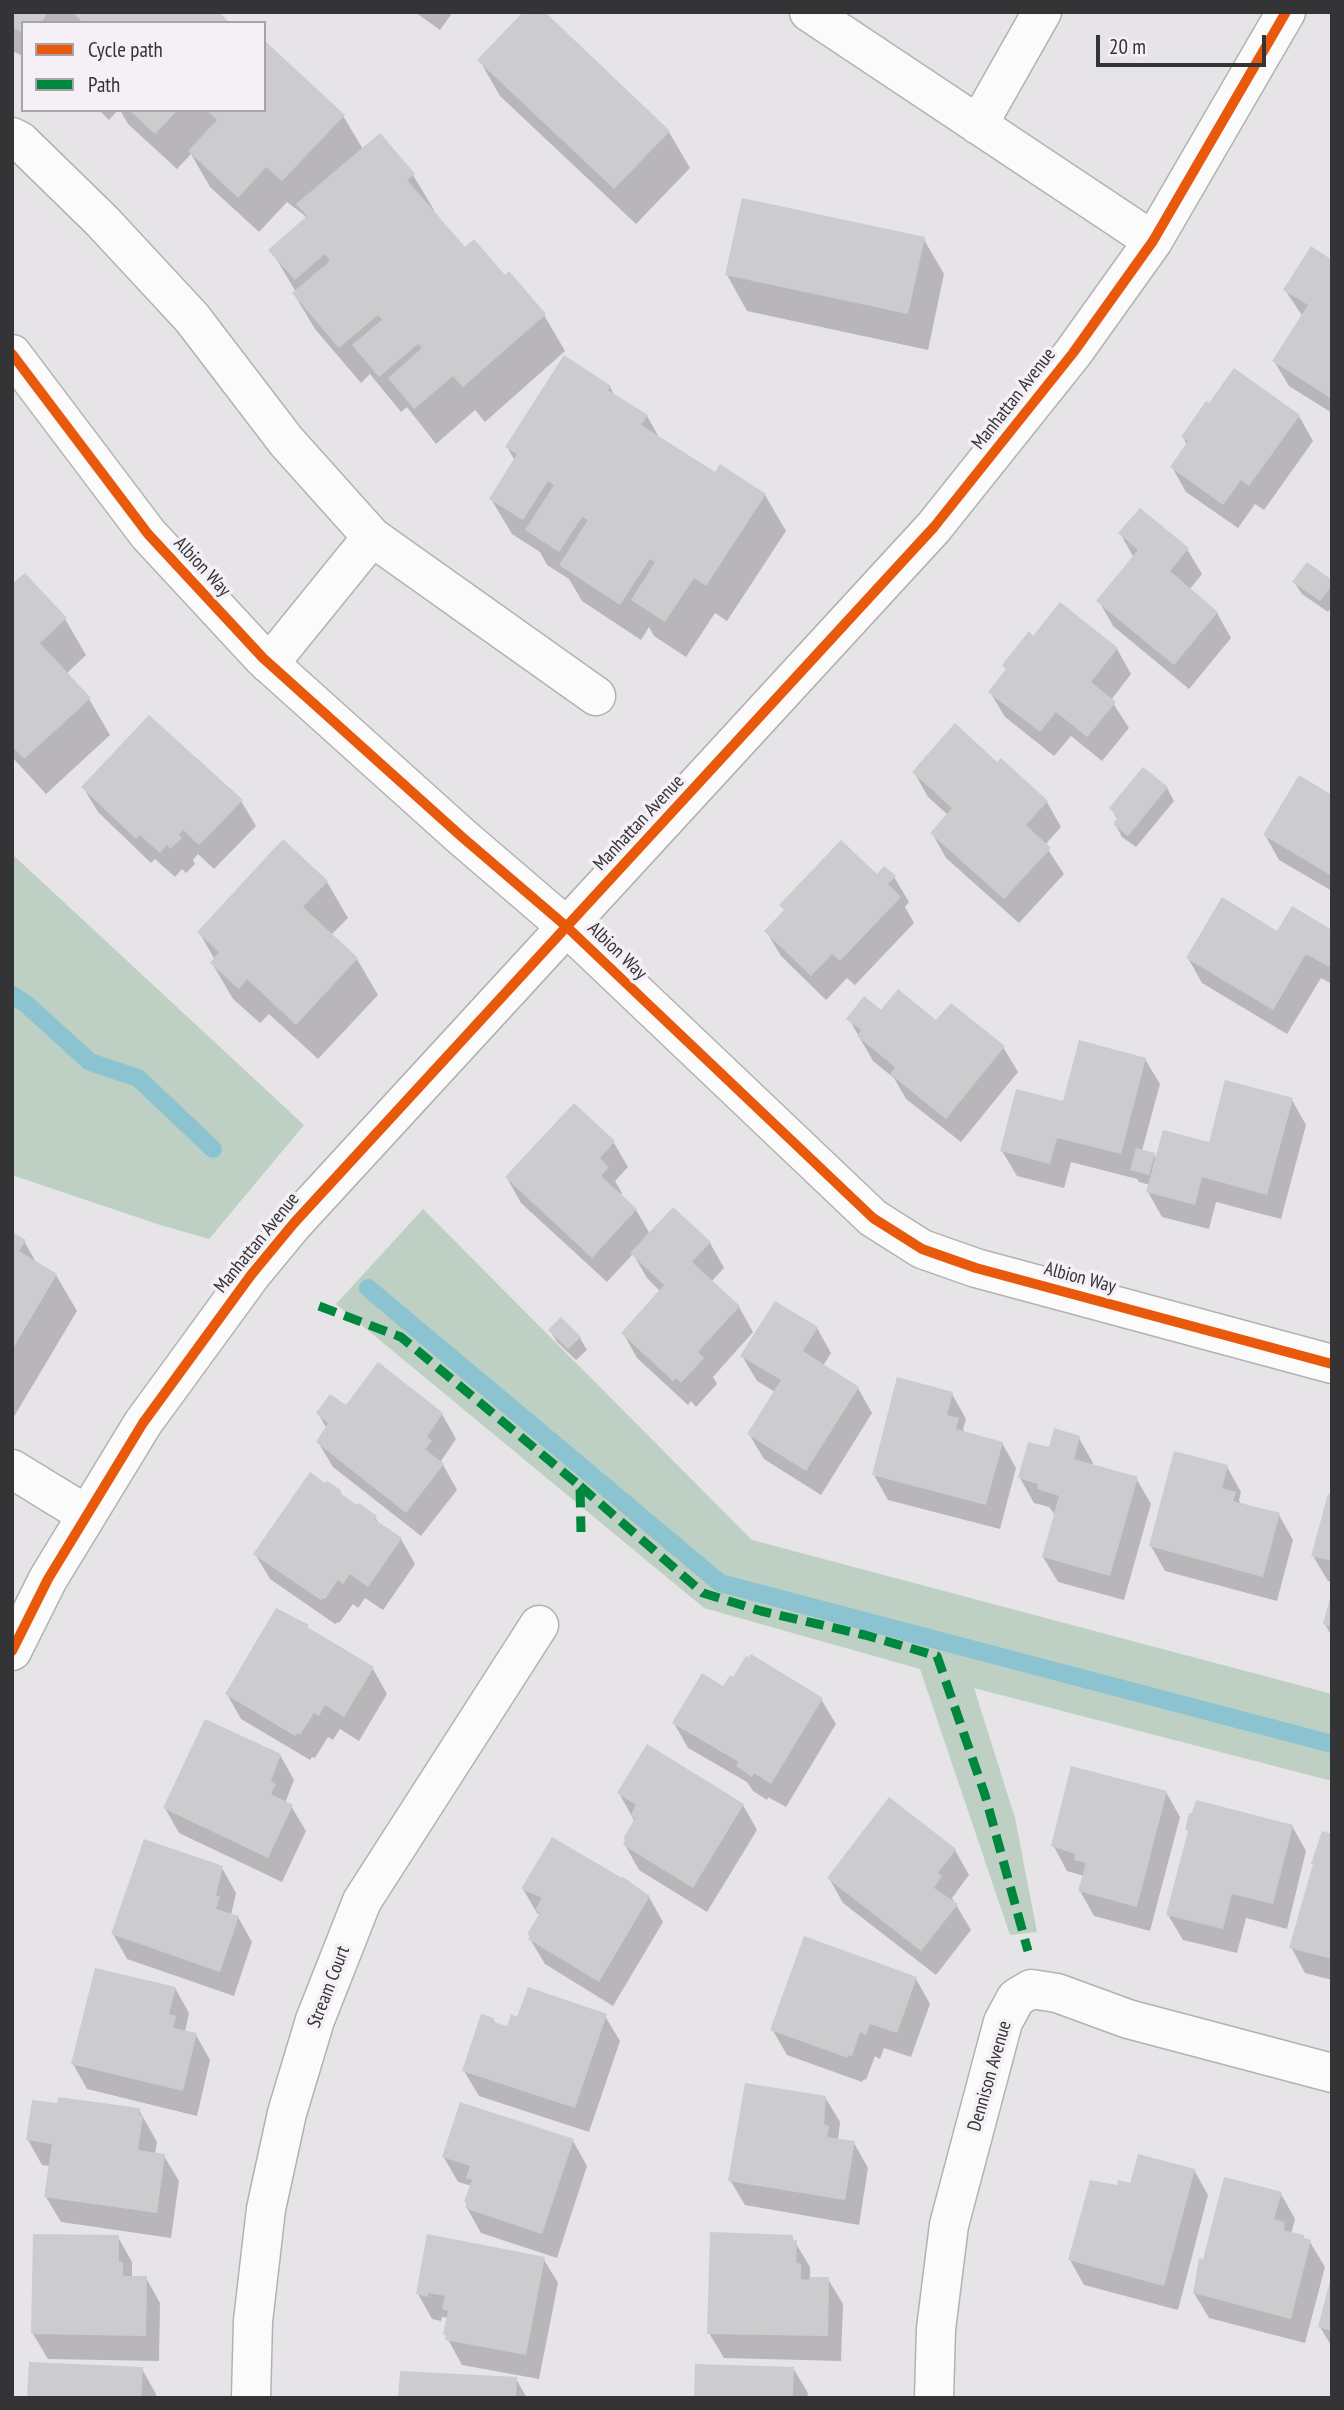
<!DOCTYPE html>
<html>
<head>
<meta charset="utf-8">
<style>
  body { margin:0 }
  #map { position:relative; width:1344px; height:2410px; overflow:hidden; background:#e6e4e7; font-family:"PT Sans Narrow",sans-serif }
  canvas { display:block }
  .frame { position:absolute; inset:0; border:14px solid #343335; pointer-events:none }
  .legend { position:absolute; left:21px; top:21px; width:245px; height:91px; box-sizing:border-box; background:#f4f0f5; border:2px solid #a7a4a8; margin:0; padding:9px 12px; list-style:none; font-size:21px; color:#343335 }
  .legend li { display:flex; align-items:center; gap:14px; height:35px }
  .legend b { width:35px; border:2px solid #a7a4a8 }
  .scale { position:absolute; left:1096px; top:35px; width:170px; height:32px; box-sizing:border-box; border:4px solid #343335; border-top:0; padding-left:9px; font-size:21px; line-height:24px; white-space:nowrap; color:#343335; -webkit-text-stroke:5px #f4f0f5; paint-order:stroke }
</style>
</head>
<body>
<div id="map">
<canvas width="1344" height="2410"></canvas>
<div class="frame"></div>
<ul class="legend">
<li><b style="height:9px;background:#e8590c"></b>Cycle path</li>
<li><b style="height:9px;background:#00873e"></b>Path</li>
</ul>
<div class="scale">20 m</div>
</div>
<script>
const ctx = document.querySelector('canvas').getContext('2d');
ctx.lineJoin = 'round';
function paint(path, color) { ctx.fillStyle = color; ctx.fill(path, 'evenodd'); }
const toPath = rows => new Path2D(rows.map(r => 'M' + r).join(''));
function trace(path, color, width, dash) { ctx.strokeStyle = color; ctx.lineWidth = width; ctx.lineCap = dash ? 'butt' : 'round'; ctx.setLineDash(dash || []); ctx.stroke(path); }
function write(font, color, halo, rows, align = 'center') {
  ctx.font = font + ' "PT Sans Narrow",sans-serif'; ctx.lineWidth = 7; ctx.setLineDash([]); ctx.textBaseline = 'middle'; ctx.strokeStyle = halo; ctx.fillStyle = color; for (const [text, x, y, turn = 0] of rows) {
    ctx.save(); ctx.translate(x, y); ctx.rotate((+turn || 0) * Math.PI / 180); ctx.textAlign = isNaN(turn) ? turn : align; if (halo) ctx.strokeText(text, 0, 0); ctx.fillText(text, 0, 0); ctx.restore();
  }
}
paint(toPath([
  [12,854,304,1125,209,1239,157,1224,12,1175],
  [423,1209,752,1540,1332,1694,1332,1781,974,1688,1015,1818,1037,1932,1010,1935,920,1669,704,1608,336,1304]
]), '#bdd0c3');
paint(toPath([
  [12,12,217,12,228,23,23,23,23,56,12,51],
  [415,12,453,12,440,30],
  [480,61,669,132,690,168,636,224,500,96],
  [99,110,118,110,109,120],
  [120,110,264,110,343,116,363,149,413,175,434,210,432,212,464,249,505,278,544,315,565,351,485,422,475,410,436,444,407,407,401,412,370,374,361,383,315,329,294,294,296,292,271,250,307,219,304,215,287,202,259,232,210,187,191,154,177,169,128,124],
  [923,238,944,274,928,350,747,311,727,275],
  [1332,262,1332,413,1289,386,1274,361,1303,317,1285,290],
  [610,387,615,396,647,416,660,439,715,474,765,495,786,531,727,621,715,613,686,657,654,636,649,627,641,640,582,601,569,579,547,565,540,552,512,534,491,499,515,461,507,447],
  [1299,416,1313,441,1264,510,1255,504,1238,528,1186,492,1172,467,1187,445,1183,437],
  [1120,533,1187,549,1202,574,1189,590,1217,613,1231,638,1189,689,1113,626,1099,601,1134,558],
  [1294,582,1332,582,1332,606,1328,612,1302,594],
  [12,586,65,619,86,655,66,674,89,699,110,735,46,794,12,757],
  [1034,638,1117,649,1131,674,1111,700,1129,728,1102,761,1071,736,1054,756,1005,717,990,692,1007,671,1004,665],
  [997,764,1047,802,1061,827,1045,845,1064,874,1019,923,946,858,932,833,948,815,928,797,914,772],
  [83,787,241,801,256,826,214,869,198,854,193,860,195,864,186,873,182,869,175,877,155,859,151,863,98,812],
  [1167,788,1174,801,1136,847,1122,837,1115,824,1118,820,1111,808],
  [1332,797,1332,891,1279,860,1265,835],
  [877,877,894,877,909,902,905,907,914,923,855,985,847,978,826,1000,781,956,766,931],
  [327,882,348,918,331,935,357,959,378,995,318,1059,269,1014,260,1023,233,999,212,963,215,960,199,932],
  [1332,932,1332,984,1321,978,1287,1034,1202,983,1188,958,1278,933],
  [882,1013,936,1023,1003,1047,1018,1072,961,1142,906,1099,894,1078,873,1061,849,1019],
  [1145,1059,1160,1084,1142,1151,1154,1155,1157,1159,1210,1144,1292,1100,1306,1125,1281,1219,1216,1202,1209,1229,1162,1217,1148,1192,1150,1185,1139,1182,1137,1179,1071,1162,1064,1188,1017,1176,1002,1151,1064,1103],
  [574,1105,614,1143,628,1167,615,1181,622,1193,620,1195,636,1210,650,1234,710,1243,724,1268,711,1282,739,1307,753,1332,713,1377,717,1384,696,1407,691,1401,688,1405,637,1358,623,1333,660,1291,647,1278,633,1254,607,1282,521,1203,507,1178],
  [12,1234,24,1241,37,1264,56,1275,77,1311,12,1420],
  [817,1328,831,1353,823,1366,858,1388,872,1413,821,1495,764,1459,749,1434,775,1392,757,1381,742,1356],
  [550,1330,580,1338,587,1350,576,1360,557,1342],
  [952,1394,966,1419,963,1429,966,1434,1002,1443,1016,1468,1000,1529,888,1500,874,1475],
  [346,1407,442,1414,456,1439,441,1461,457,1490,421,1536,333,1467,318,1442,327,1429,318,1413],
  [1079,1438,1093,1463,1092,1466,1136,1478,1151,1504,1124,1600,1058,1582,1043,1557,1055,1515,1049,1507,1034,1503,1020,1478,1050,1449],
  [1227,1467,1241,1492,1239,1500,1241,1505,1279,1515,1293,1540,1277,1601,1165,1571,1151,1546],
  [340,1492,344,1498,375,1517,380,1525,401,1539,415,1564,383,1610,365,1598,358,1608,353,1604,339,1623,338,1622,335,1624,270,1579,255,1554],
  [1332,1497,1332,1582,1328,1581,1313,1556],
  [1332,1597,1332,1637,1325,1624],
  [277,1610,307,1627,309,1630,373,1669,387,1694,359,1741,340,1729,333,1740,328,1737,315,1758,312,1757,310,1760,241,1719,227,1694],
  [724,1688,821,1699,836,1724,786,1807,768,1797,767,1800,753,1791,747,1782,688,1748,674,1723],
  [280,1755,294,1780,285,1803,291,1806,306,1831,282,1882,179,1833,165,1808],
  [1166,1792,1180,1817,1150,1931,1094,1916,1080,1891,1084,1876,1067,1871,1053,1845],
  [619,1793,743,1805,757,1830,707,1912,639,1870,625,1845,635,1822],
  [1292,1826,1306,1851,1287,1929,1246,1918,1237,1953,1183,1940,1168,1915],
  [1332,1836,1332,1980,1305,1973,1291,1947],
  [955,1850,969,1875,952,1898,971,1930,936,1975,843,1903,829,1878],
  [222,1868,236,1893,231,1915,238,1917,252,1942,234,1996,127,1959,113,1934],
  [523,1889,649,1897,663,1922,613,2006,545,1964,530,1939,541,1915,537,1913],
  [916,1979,930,2004,911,2057,884,2048,880,2059,875,2056,866,2080,864,2079,862,2082,787,2055,772,2029],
  [175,1988,189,2013,185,2032,196,2035,210,2060,197,2116,87,2089,73,2064],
  [605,2016,620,2041,589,2132,479,2096,464,2071,493,2020,496,2024,508,2028,518,2019],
  [825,2097,840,2122,838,2140,854,2143,868,2168,859,2225,745,2205,730,2180],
  [139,2110,157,2142,155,2154,164,2156,179,2181,171,2238,61,2222,46,2197,50,2166,42,2165,28,2140],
  [573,2141,587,2166,557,2258,481,2233,467,2208,466,2202,472,2186,458,2182,443,2156],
  [1194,2170,1208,2195,1178,2310,1084,2285,1070,2260,1119,2187],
  [1281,2194,1295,2219,1291,2234,1310,2242,1325,2267,1305,2343,1209,2318,1194,2293,1204,2261],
  [118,2237,132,2262,132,2278,146,2278,160,2303,159,2361,48,2359,33,2334],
  [792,2237,810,2267,810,2278,828,2279,843,2304,841,2361,724,2358,709,2333],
  [543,2258,558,2283,539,2379,462,2365,445,2334,448,2318,442,2317,441,2321,432,2319,418,2294],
  [1332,2280,1332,2347,1320,2327],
  [793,2368,808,2393,807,2398,696,2398],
  [142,2369,156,2394,156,2398,29,2398],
  [516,2379,527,2398,400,2398]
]), '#0003');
trace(toPath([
  [12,995,25,1003,90,1062,138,1078,213,1149],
  [368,1288,720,1583,1332,1744]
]), '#8cc3d1', 18);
paint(toPath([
  [12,12,47,12,42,23,23,23,23,33,12,27],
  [77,12,219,12,230,23,83,23,75,15],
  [523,12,545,12,670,131,614,189,477,60],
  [264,40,345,115,282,181,266,167,238,198,188,151,217,120,207,110,264,110],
  [129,110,178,110,155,134],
  [380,133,415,174,407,180,465,247,474,239,505,275,509,271,546,314,463,387,453,376,414,409,388,378,422,348,418,344,379,377,352,345,382,320,378,315,339,348,292,293,330,261,325,254,295,280,268,250,307,216,296,204],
  [742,198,925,237,908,314,725,275],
  [1311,246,1332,260,1332,399,1272,361,1308,305,1283,290],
  [564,355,611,386,608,390,648,415,641,425,715,472,720,464,766,494,706,586,694,578,665,622,631,600,655,562,650,559,620,605,559,565,588,520,582,517,559,552,525,530,554,485,548,481,523,520,489,499,517,454,505,447],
  [1234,368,1300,415,1249,486,1241,480,1223,505,1170,467,1188,441,1181,437,1206,401,1209,403],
  [1140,508,1189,548,1170,571,1218,612,1174,665,1096,601,1138,550,1118,533],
  [1307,562,1332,580,1332,585,1320,601,1292,582],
  [25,573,67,618,40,643,91,698,24,759,12,746,12,584],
  [1060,602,1118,648,1091,682,1116,702,1087,737,1056,712,1040,732,988,692,1006,669,1002,665,1029,631,1033,636],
  [149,715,243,800,199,845,183,830,179,835,182,838,170,849,167,845,160,853,140,835,136,839,81,787],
  [955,723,997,762,1001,758,1048,801,1026,825,1051,848,1004,899,930,833,952,808,912,772],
  [1143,767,1168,787,1128,836,1113,824,1118,817,1109,808],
  [1299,775,1332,795,1332,876,1263,835],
  [283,839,328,881,303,907,358,958,296,1025,247,979,239,989,210,963,219,952,197,932],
  [841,840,877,874,884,866,896,876,888,884,901,897,840,961,832,954,811,976,764,931,784,910,779,905],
  [1222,897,1277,931,1292,906,1332,930,1332,963,1329,967,1306,954,1273,1010,1186,958],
  [898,989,936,1020,951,1003,1005,1046,946,1119,890,1074,895,1067,857,1036,861,1030,846,1019,864,996,881,1010],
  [1079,1040,1146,1058,1121,1154,1057,1138,1050,1164,1000,1151,1016,1089,1063,1101],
  [1225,1080,1293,1098,1267,1195,1202,1177,1195,1205,1146,1192,1163,1130,1209,1142],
  [574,1103,615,1141,600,1158,609,1167,601,1176,637,1209,592,1258,505,1177],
  [1136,1148,1155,1153,1149,1175,1130,1170],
  [673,1207,711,1242,692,1262,740,1306,698,1352,704,1358,681,1383,676,1378,673,1381,621,1333,664,1285,630,1253],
  [12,1232,26,1240,19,1251,57,1274,12,1350],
  [775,1301,818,1327,803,1351,859,1387,806,1471,747,1434,781,1380,740,1356],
  [561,1317,581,1337,568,1349,548,1330],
  [378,1362,443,1413,427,1437,432,1441,425,1449,444,1464,406,1513,316,1442,328,1423,316,1413,330,1394,346,1405],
  [897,1377,953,1392,947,1415,959,1418,956,1429,1003,1442,986,1505,872,1475],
  [1054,1428,1080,1436,1074,1459,1138,1477,1110,1576,1042,1557,1059,1496,1037,1489,1038,1484,1018,1478,1028,1442,1049,1447],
  [1174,1451,1228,1465,1222,1488,1236,1492,1233,1501,1280,1513,1263,1577,1149,1546],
  [310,1472,325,1483,327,1481,341,1490,340,1493,357,1505,359,1503,377,1516,374,1519,402,1538,368,1587,350,1574,343,1584,338,1580,325,1599,323,1598,321,1600,253,1554],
  [1328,1494,1332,1495,1332,1561,1311,1556],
  [1331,1594,1332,1594,1332,1627,1323,1624],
  [276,1608,309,1625,307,1627,374,1667,344,1717,325,1705,319,1716,314,1713,300,1735,298,1733,295,1736,225,1694],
  [751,1654,823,1698,771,1784,754,1773,752,1777,736,1766,739,1762,672,1723,702,1673,723,1686,730,1675,733,1677,746,1656,749,1657],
  [205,1719,281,1754,271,1781,276,1784,271,1794,293,1805,268,1858,163,1808],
  [647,1744,744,1804,693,1888,623,1845,625,1840,623,1839,635,1818,630,1816,636,1805,617,1793],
  [1071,1766,1167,1791,1137,1907,1078,1891,1086,1863,1074,1860,1075,1854,1051,1846],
  [889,1797,956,1849,938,1873,942,1876,934,1888,958,1904,921,1951,827,1878],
  [1196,1800,1293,1825,1273,1904,1232,1894,1223,1929,1166,1915,1188,1831,1185,1830,1189,1813,1192,1813],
  [1322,1831,1332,1834,1332,1959,1289,1948,1313,1864,1311,1864],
  [552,1837,622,1878,623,1877,650,1896,599,1982,528,1939,530,1936,527,1934,540,1913,535,1910,542,1898,521,1889],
  [144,1839,223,1866,216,1895,220,1897,216,1909,239,1916,220,1972,111,1934],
  [804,1936,917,1977,897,2033,870,2024,866,2035,860,2032,852,2056,849,2055,848,2058,770,2030],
  [95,1968,176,1987,169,2014,176,2016,173,2028,197,2033,183,2091,71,2064],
  [528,1987,607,2014,575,2108,462,2071,481,2014,494,2018,493,2022,507,2026,511,2014,517,2017],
  [745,2083,826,2096,824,2124,829,2126,827,2137,855,2141,845,2200,728,2181],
  [58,2097,140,2108,139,2115,143,2115,138,2150,165,2154,157,2213,44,2197,52,2144,26,2140,32,2100,57,2103],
  [460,2102,574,2139,542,2234,465,2208,467,2202,464,2202,472,2180,466,2178,470,2166,442,2157],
  [1138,2154,1195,2169,1164,2286,1068,2260,1090,2180,1117,2185,1118,2180,1130,2183],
  [1224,2177,1282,2192,1274,2219,1285,2222,1284,2230,1304,2235,1304,2238,1311,2240,1291,2319,1193,2293,1199,2258,1203,2259],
  [710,2232,793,2235,793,2240,797,2240,796,2263,801,2264,801,2279,809,2280,809,2277,829,2277,828,2336,707,2334],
  [33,2234,119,2235,119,2262,123,2262,123,2276,147,2276,146,2336,31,2334],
  [427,2234,545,2257,526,2355,445,2340,446,2335,443,2334,448,2311,442,2309,445,2296,428,2293,428,2297,416,2294],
  [1331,2277,1332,2277,1332,2331,1318,2327],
  [29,2362,143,2367,141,2398,27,2398],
  [695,2364,794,2367,793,2398,694,2398],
  [400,2371,517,2377,516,2398,398,2398]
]), '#cccbcd');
const minor = toPath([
  [809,12,1153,241],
  [978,125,1042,12],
  [12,137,20,141,102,221,192,318,286,441,372,537],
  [12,354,148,534,263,658,462,837,567,927,873,1218,922,1249,976,1268,1332,1364],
  [269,664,372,537,596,696],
  [12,1469,87,1515],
  [12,1651,48,1579,143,1423,251,1275,294,1223,934,527,1073,353,1153,241,1286,12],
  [251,2398,253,2321,266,2209,287,2113,315,2020,362,1901,539,1625],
  [934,2398,936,2329,949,2225,1003,2022,1016,1998,1031,1989,1057,1993,1128,2019,1332,2073]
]);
trace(minor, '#b2b1b3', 41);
trace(minor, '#fbfbfb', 38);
trace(toPath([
  [319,1306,401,1337,580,1486,581,1532],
  [580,1486,703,1593,761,1611,865,1635,937,1656,985,1795,1028,1951]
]), '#00873e', 9, [18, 9]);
trace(toPath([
  [12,354,148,534,263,658,462,837,567,927,873,1218,922,1249,976,1268,1332,1364],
  [12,1651,48,1579,143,1423,251,1275,294,1223,934,527,1073,353,1153,241,1286,12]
]), '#e8590c', 10);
write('19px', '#343335', '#f4f0f5', [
  ["Manhattan Avenue",1014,399,-52],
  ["Albion Way",202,567,47],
  ["Manhattan Avenue",639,823,-47],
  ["Albion Way",617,951,44],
  ["Manhattan Avenue",257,1243,-51],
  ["Albion Way",1080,1278,15],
  ["Stream Court",329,1987,-69],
  ["Dennison Avenue",990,2076,-74]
]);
</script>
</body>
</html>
